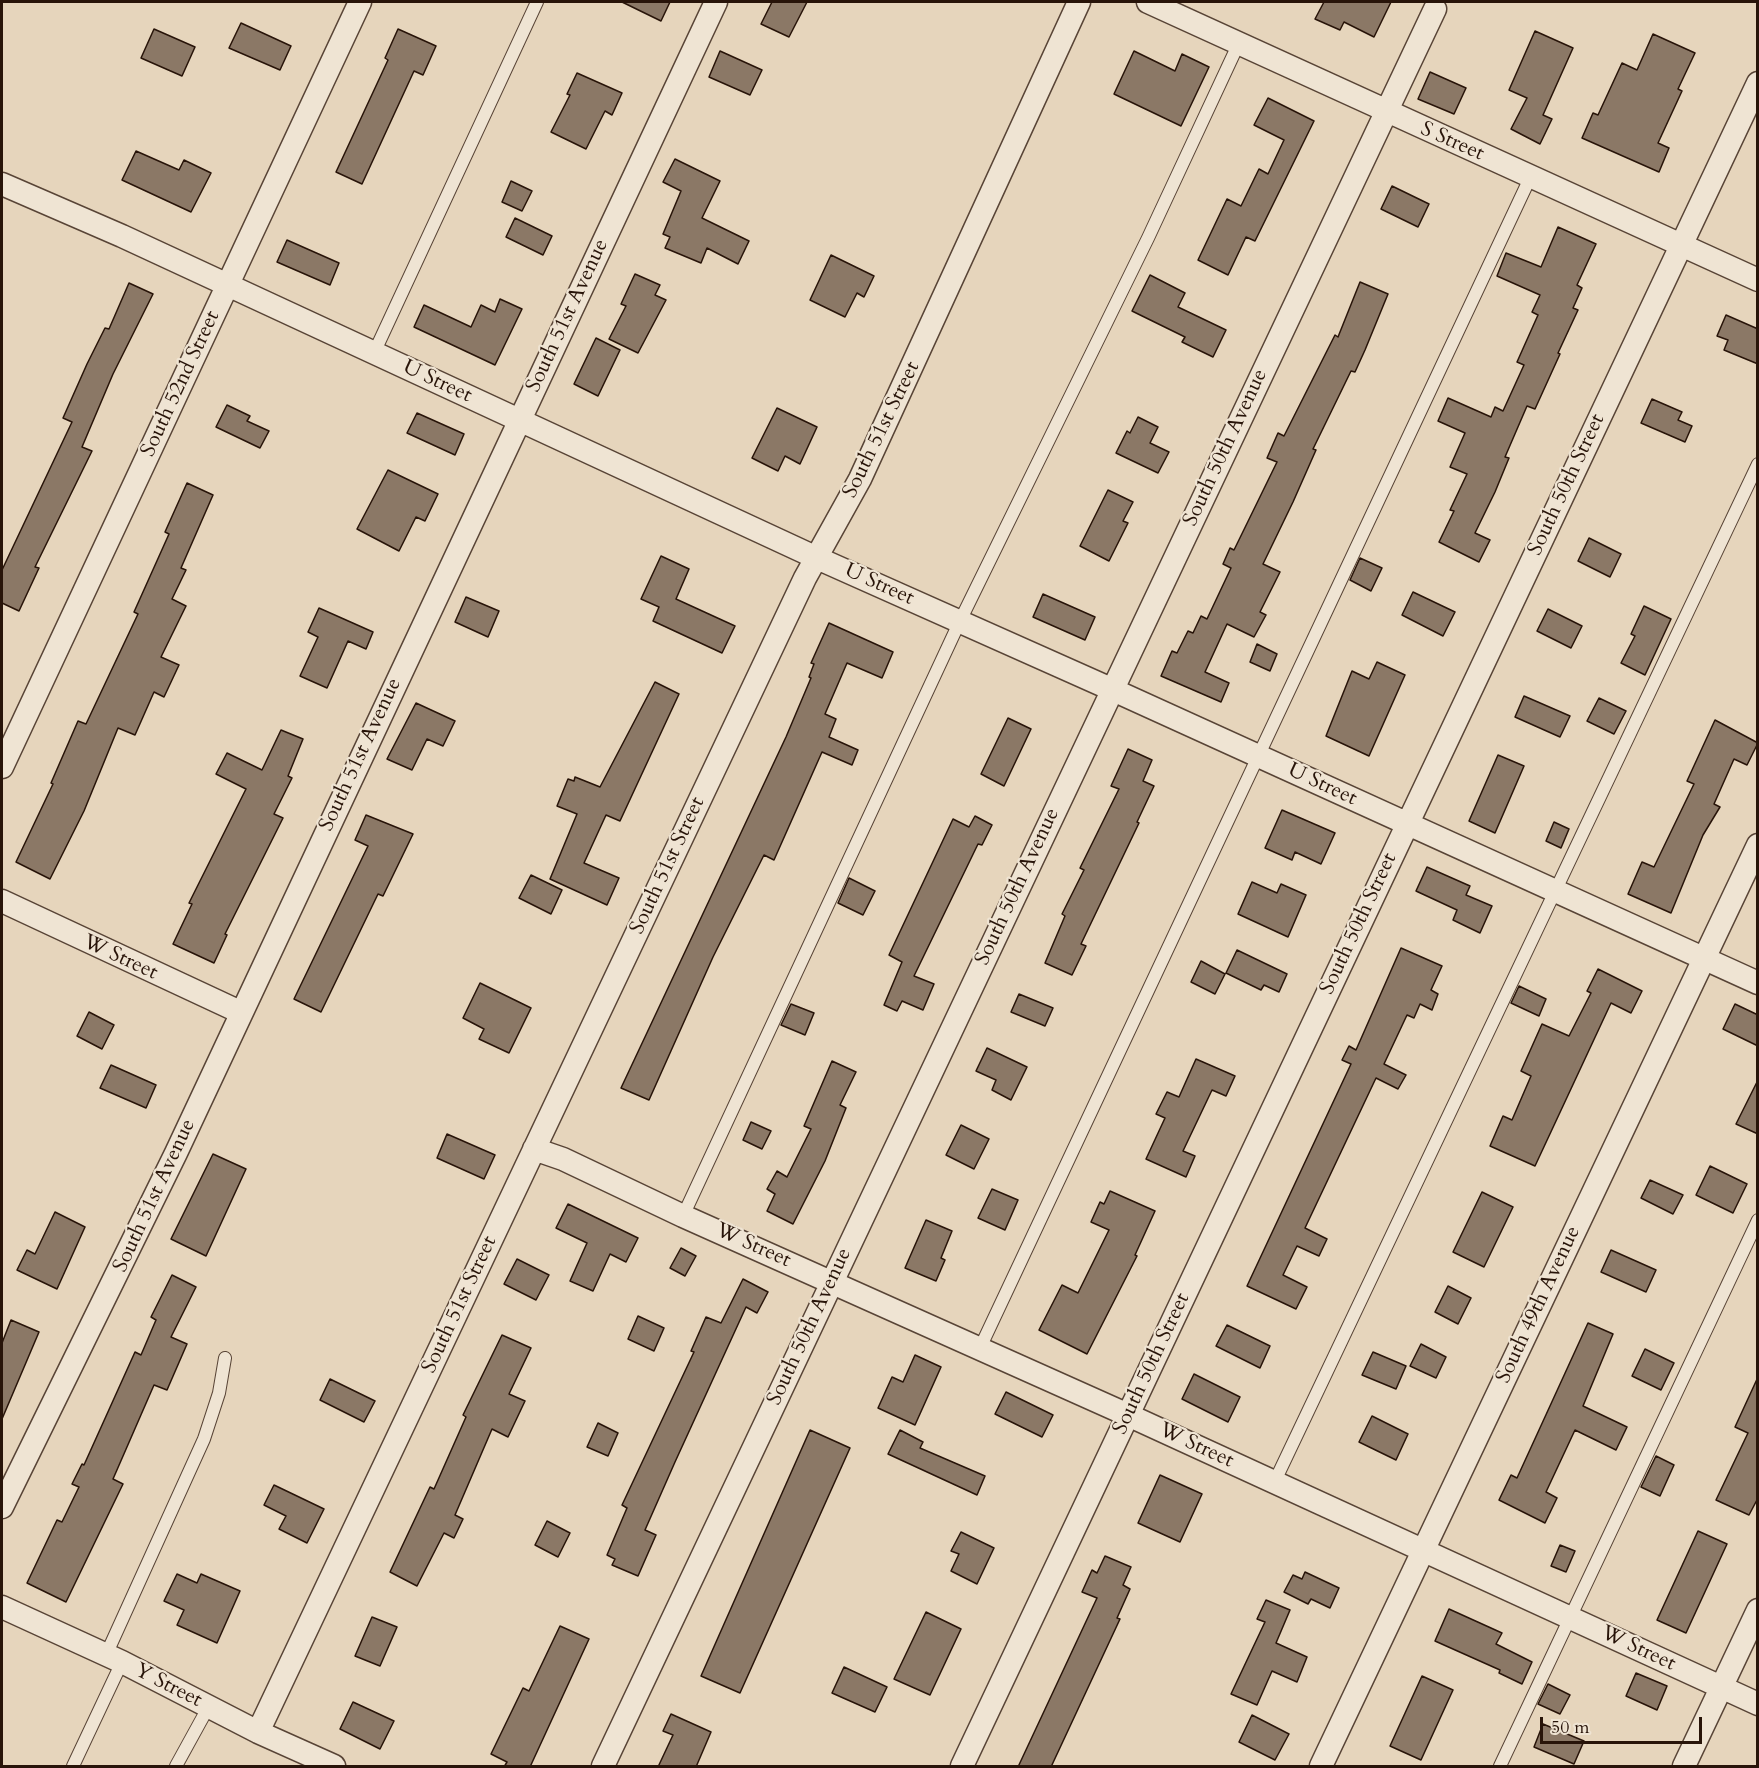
<!DOCTYPE html>
<html>
<head>
<meta charset="utf-8">
<style>
  body { margin:0 }
  #map { position:relative; width:1759px; height:1768px; overflow:hidden; background:#e6d5bc; font-family:Cardo,serif }
  canvas { display:block }
  .frame { position:absolute; inset:0; border:3px solid #281409; pointer-events:none }
  .scale { position:absolute; left:1540px; top:1717px; width:162px; height:27px; box-sizing:border-box; border:3px solid #281409; border-top:0; padding-left:8px; font-size:18px; line-height:21px; white-space:nowrap; color:#281409; -webkit-text-stroke:4px #efe4d3; paint-order:stroke }
</style>
</head>
<body>
<div id="map">
<canvas width="1759" height="1768"></canvas>
<div class="frame"></div>
<div class="scale">50 m</div>
</div>
<script>
const ctx = document.querySelector('canvas').getContext('2d');
ctx.lineJoin = 'round';
function paint(path, color) { ctx.fillStyle = color; ctx.fill(path, 'evenodd'); }
const toPath = rows => new Path2D(rows.map(r => 'M' + r).join(''));
function trace(path, color, width, dash) { ctx.strokeStyle = color; ctx.lineWidth = width; ctx.lineCap = dash ? 'butt' : 'round'; ctx.setLineDash(dash || []); ctx.stroke(path); }
function write(font, color, halo, rows, align = 'center') {
  ctx.font = font + ' Cardo,serif'; ctx.lineWidth = 4.5; ctx.setLineDash([]); ctx.textBaseline = 'middle'; ctx.strokeStyle = halo; ctx.fillStyle = color; for (const [text, x, y, turn = 0] of rows) {
    ctx.save(); ctx.translate(x, y); ctx.rotate((+turn || 0) * Math.PI / 180); ctx.textAlign = isNaN(turn) ? turn : align; if (halo) ctx.strokeText(text, 0, 0); ctx.fillText(text, 0, 0); ctx.restore();
  }
}
const building = toPath([
  [622,2,670,2,661,21,622,2],
  [772,2,807,2,789,37,761,24,772,2],
  [1324,2,1391,2,1374,37,1344,22,1340,30,1315,19,1324,2],
  [241,23,291,46,280,70,229,48,241,23],
  [154,29,195,47,182,76,141,58,154,29],
  [398,29,436,46,423,75,414,71,362,184,336,172,388,60,385,58,398,29],
  [1535,31,1573,48,1543,115,1552,119,1540,144,1511,129,1527,98,1509,90,1535,31],
  [1653,34,1695,53,1678,89,1682,91,1658,143,1669,148,1659,172,1582,138,1593,113,1598,115,1622,63,1637,70,1653,34],
  [720,51,762,70,750,95,709,77,720,51],
  [1134,51,1175,71,1182,54,1209,67,1181,126,1114,94,1134,51],
  [1430,72,1466,88,1454,114,1418,99,1430,72],
  [577,73,622,93,612,115,605,111,586,149,551,132,570,95,567,94,577,73],
  [1268,98,1314,121,1255,241,1246,237,1228,275,1198,260,1227,199,1241,206,1259,169,1268,174,1284,140,1254,125,1268,98],
  [136,151,179,170,184,160,211,173,191,212,122,180,136,151],
  [675,159,720,181,702,218,749,241,738,264,707,248,701,263,665,248,670,237,663,234,681,191,663,182,675,159],
  [511,181,532,191,522,211,502,202,511,181],
  [1392,186,1429,204,1418,227,1381,209,1392,186],
  [515,218,552,236,543,255,506,237,515,218],
  [1558,227,1596,244,1577,285,1582,288,1573,308,1578,310,1558,353,1560,354,1535,409,1527,406,1505,457,1509,458,1495,492,1475,533,1490,540,1479,562,1439,542,1454,511,1450,510,1467,474,1450,467,1465,433,1438,421,1448,398,1491,417,1495,407,1503,411,1524,365,1517,362,1538,315,1532,312,1540,295,1497,276,1506,253,1541,267,1558,227],
  [287,240,339,263,330,285,277,262,287,240],
  [831,255,874,276,864,297,857,293,845,317,810,300,831,255],
  [635,274,660,285,655,295,666,300,638,353,609,339,626,306,621,304,635,274],
  [1150,275,1185,293,1178,307,1226,330,1213,357,1182,342,1185,337,1132,311,1150,275],
  [1360,282,1388,294,1365,350,1355,372,1351,371,1313,449,1316,450,1293,502,1263,564,1280,572,1260,612,1266,615,1254,637,1227,624,1205,672,1229,683,1221,702,1161,676,1172,651,1177,653,1188,631,1193,633,1201,616,1207,619,1231,568,1223,564,1230,548,1234,550,1277,462,1267,458,1278,433,1284,436,1335,335,1338,337,1360,282],
  [129,283,153,294,113,374,82,447,92,451,35,567,39,568,19,611,2,603,2,570,72,422,63,418,87,364,105,328,109,329,129,283],
  [500,299,522,309,495,365,414,327,424,305,471,327,481,305,495,312,500,299],
  [1726,315,1758,329,1758,364,1724,350,1728,340,1717,336,1726,315],
  [596,338,620,350,598,396,574,384,596,338],
  [1652,399,1682,412,1678,420,1692,426,1685,442,1641,423,1652,399],
  [227,405,250,416,247,421,269,431,260,448,216,427,227,405],
  [777,408,817,427,800,464,785,456,778,471,752,458,777,408],
  [417,413,464,434,455,455,407,433,417,413],
  [1138,417,1158,427,1150,443,1169,452,1158,473,1116,453,1127,431,1130,433,1138,417],
  [388,470,438,494,425,521,416,517,399,551,357,529,388,470],
  [187,483,213,495,181,568,186,570,172,599,186,606,161,657,179,665,164,697,154,692,135,735,118,728,84,811,50,879,16,862,53,784,51,783,78,721,86,724,138,614,134,612,169,534,165,532,187,483],
  [1108,490,1133,502,1123,521,1128,523,1109,561,1080,546,1108,490],
  [1589,538,1621,554,1610,577,1578,561,1589,538],
  [661,556,689,569,676,599,735,626,722,653,653,621,659,607,641,599,661,556],
  [1360,558,1382,568,1371,591,1350,580,1360,558],
  [1413,592,1455,612,1443,636,1402,615,1413,592],
  [1043,594,1095,617,1085,640,1033,617,1043,594],
  [466,597,499,611,488,637,455,622,466,597],
  [1644,606,1671,619,1645,675,1621,663,1635,636,1631,634,1644,606],
  [319,608,373,632,366,649,348,641,327,688,300,676,318,637,308,632,319,608],
  [1548,609,1582,626,1571,648,1537,631,1548,609],
  [829,623,893,652,882,678,847,663,825,714,836,719,829,737,858,750,852,765,822,752,774,860,764,855,713,957,649,1100,621,1088,786,737,811,678,809,677,814,664,811,663,829,623],
  [1257,644,1277,654,1270,671,1250,662,1257,644],
  [1377,662,1405,675,1369,756,1326,736,1352,671,1369,679,1377,662],
  [655,682,679,694,620,821,606,815,584,863,619,878,607,905,550,879,577,814,557,806,568,779,574,781,575,777,600,787,655,682],
  [1524,696,1570,716,1560,737,1515,717,1524,696],
  [1599,698,1626,711,1614,734,1587,721,1599,698],
  [416,703,455,721,443,746,427,739,412,770,387,759,416,703],
  [1008,718,1031,729,1004,786,981,774,1008,718],
  [1715,720,1758,743,1747,765,1734,759,1714,804,1720,807,1703,835,1671,913,1628,894,1642,862,1654,867,1694,784,1687,781,1715,720],
  [281,730,303,739,288,776,292,778,274,814,283,818,225,934,227,935,214,963,173,944,192,904,189,903,246,789,216,774,227,753,262,770,281,730],
  [1128,749,1152,760,1143,781,1154,786,1137,822,1139,823,1081,944,1086,946,1072,975,1045,963,1065,916,1062,914,1084,870,1080,868,1119,789,1111,786,1128,749],
  [1498,755,1524,766,1495,833,1469,821,1498,755],
  [1282,810,1335,833,1321,864,1295,852,1292,860,1265,848,1282,810],
  [366,815,413,834,383,896,378,894,321,1012,294,999,368,846,355,840,366,815],
  [975,816,992,825,982,845,978,844,914,976,934,984,923,1010,902,1001,897,1011,884,1005,902,962,889,955,953,819,969,827,975,816],
  [1554,822,1569,829,1561,848,1546,841,1554,822],
  [1427,867,1470,886,1466,895,1492,906,1480,933,1453,920,1457,910,1416,891,1427,867],
  [531,875,562,890,551,914,519,898,531,875],
  [849,878,875,891,863,915,838,903,849,878],
  [1252,882,1277,893,1281,884,1306,895,1288,937,1238,914,1252,882],
  [1401,948,1442,966,1431,990,1438,994,1432,1010,1420,1004,1414,1018,1407,1015,1384,1064,1406,1075,1398,1089,1376,1078,1305,1228,1327,1239,1319,1256,1297,1246,1283,1275,1307,1287,1296,1309,1247,1286,1351,1064,1342,1060,1349,1046,1356,1050,1401,948],
  [1237,950,1287,974,1279,992,1264,985,1261,990,1226,973,1237,950],
  [1201,961,1225,974,1215,994,1191,982,1201,961],
  [1598,969,1642,991,1631,1013,1611,1003,1535,1166,1490,1146,1503,1116,1512,1120,1531,1076,1521,1071,1542,1024,1569,1036,1591,993,1587,991,1598,969],
  [480,983,531,1008,509,1053,479,1039,484,1029,463,1018,480,983],
  [1519,986,1546,999,1539,1016,1511,1003,1519,986],
  [1019,994,1053,1008,1045,1026,1011,1012,1019,994],
  [791,1004,814,1013,805,1035,781,1025,791,1004],
  [1735,1004,1758,1015,1758,1046,1723,1029,1735,1004],
  [89,1012,114,1025,102,1049,77,1036,89,1012],
  [987,1048,1027,1067,1011,1100,992,1090,996,1080,976,1071,987,1048],
  [1196,1059,1235,1076,1226,1096,1212,1090,1183,1151,1195,1156,1186,1177,1146,1159,1165,1118,1156,1114,1167,1092,1179,1097,1196,1059],
  [832,1061,856,1072,840,1105,846,1108,825,1161,793,1224,767,1211,775,1194,767,1189,777,1171,787,1177,811,1129,804,1126,832,1061],
  [111,1065,156,1085,146,1108,100,1088,111,1065],
  [1758,1080,1758,1134,1736,1124,1758,1080],
  [751,1122,771,1131,762,1149,743,1140,751,1122],
  [961,1125,989,1139,974,1169,946,1155,961,1125],
  [447,1134,495,1155,484,1179,437,1158,447,1134],
  [213,1154,246,1169,206,1256,171,1239,213,1154],
  [1710,1166,1747,1184,1733,1213,1696,1195,1710,1166],
  [1650,1180,1683,1195,1673,1214,1641,1198,1650,1180],
  [992,1189,1018,1200,1005,1230,978,1218,992,1189],
  [1110,1191,1155,1211,1135,1255,1137,1256,1087,1354,1039,1330,1062,1285,1078,1293,1109,1230,1091,1222,1100,1202,1104,1204,1110,1191],
  [1482,1192,1513,1207,1484,1267,1453,1252,1482,1192],
  [568,1204,638,1238,626,1262,610,1254,593,1291,570,1281,587,1243,556,1228,568,1204],
  [55,1212,85,1227,57,1289,17,1270,27,1250,35,1254,55,1212],
  [926,1220,952,1231,941,1258,945,1260,936,1281,905,1268,926,1220],
  [681,1248,696,1256,685,1276,670,1268,681,1248],
  [1611,1250,1656,1270,1646,1292,1601,1272,1611,1250],
  [517,1259,549,1275,536,1300,504,1284,517,1259],
  [172,1275,196,1287,171,1337,187,1344,167,1390,154,1385,113,1479,123,1484,66,1602,27,1583,57,1520,62,1522,79,1487,72,1484,82,1464,84,1465,135,1352,141,1355,156,1320,151,1317,172,1275],
  [743,1279,768,1292,757,1313,746,1307,675,1462,645,1530,656,1535,638,1576,612,1565,615,1559,607,1555,627,1508,622,1505,694,1352,691,1351,706,1317,721,1323,743,1279],
  [1448,1286,1471,1298,1458,1324,1435,1312,1448,1286],
  [638,1316,664,1328,654,1351,628,1339,638,1316],
  [11,1320,39,1332,2,1419,2,1343,11,1320],
  [1588,1323,1613,1334,1583,1406,1627,1427,1616,1450,1575,1430,1546,1492,1557,1498,1545,1523,1499,1500,1511,1475,1517,1478,1588,1323],
  [1227,1325,1270,1346,1260,1368,1216,1346,1227,1325],
  [502,1335,531,1348,509,1394,525,1401,508,1437,492,1429,455,1515,463,1519,454,1538,444,1533,417,1586,390,1572,430,1487,434,1489,466,1417,463,1415,502,1335],
  [1421,1344,1446,1357,1436,1378,1410,1366,1421,1344],
  [1645,1349,1674,1363,1661,1390,1632,1376,1645,1349],
  [1373,1352,1406,1366,1396,1389,1362,1375,1373,1352],
  [915,1355,941,1367,915,1425,878,1408,892,1377,903,1382,915,1355],
  [1194,1374,1240,1397,1228,1422,1182,1399,1194,1374],
  [1758,1377,1758,1498,1749,1515,1716,1500,1748,1433,1735,1427,1758,1377],
  [330,1379,375,1401,364,1422,320,1400,330,1379],
  [1006,1392,1053,1415,1042,1437,995,1414,1006,1392],
  [1372,1416,1408,1434,1396,1460,1359,1442,1372,1416],
  [598,1423,618,1433,608,1456,587,1447,598,1423],
  [810,1430,850,1448,740,1693,701,1676,810,1430],
  [900,1430,923,1442,920,1448,985,1476,977,1495,888,1454,900,1430],
  [1656,1456,1674,1465,1660,1496,1641,1487,1656,1456],
  [1160,1475,1202,1494,1180,1542,1138,1523,1160,1475],
  [274,1485,324,1509,307,1543,279,1529,286,1516,264,1505,274,1485],
  [547,1521,570,1533,558,1557,535,1545,547,1521],
  [1698,1531,1727,1544,1686,1633,1657,1620,1698,1531],
  [961,1532,994,1548,977,1584,951,1571,959,1554,951,1551,961,1532],
  [1560,1545,1575,1551,1566,1572,1551,1566,1560,1545],
  [1105,1556,1131,1567,1123,1585,1130,1589,1117,1618,1120,1619,1051,1767,1018,1767,1097,1598,1082,1592,1092,1570,1097,1573,1105,1556],
  [1305,1572,1339,1588,1330,1608,1311,1599,1308,1604,1284,1592,1293,1575,1302,1579,1305,1572],
  [177,1574,197,1583,201,1574,240,1591,217,1643,177,1625,184,1610,164,1601,177,1574],
  [1266,1600,1290,1610,1276,1643,1307,1657,1297,1682,1272,1671,1257,1705,1231,1694,1265,1622,1257,1619,1266,1600],
  [1449,1609,1502,1633,1496,1644,1532,1662,1522,1684,1499,1673,1500,1670,1435,1641,1449,1609],
  [926,1612,961,1629,930,1695,894,1679,926,1612],
  [372,1617,397,1627,380,1666,355,1656,372,1617],
  [560,1626,589,1639,530,1767,504,1767,507,1762,491,1754,523,1688,529,1691,560,1626],
  [844,1667,887,1687,875,1712,832,1693,844,1667],
  [1636,1673,1667,1686,1657,1710,1626,1696,1636,1673],
  [1422,1676,1453,1690,1421,1760,1390,1746,1422,1676],
  [1548,1684,1570,1695,1560,1714,1538,1704,1548,1684],
  [353,1702,394,1721,380,1749,340,1729,353,1702],
  [671,1714,711,1732,696,1767,658,1767,673,1735,663,1731,671,1714],
  [1252,1715,1289,1734,1275,1760,1239,1742,1252,1715],
  [1543,1724,1584,1741,1574,1764,1534,1747,1543,1724]
]);
paint(building, '#8b7866');
trace(building, '#281409', 1.5);
const service = toPath([
  [374,353,537,2],
  [683,1216,960,621,1148,238,1238,45],
  [980,1348,1530,178],
  [1274,1483,1758,464],
  [106,1655,204,1439,219,1393,225,1358],
  [73,1766,122,1662],
  [176,1766,209,1706],
  [1500,1766,1758,1220]
]);
const minor = toPath([
  [1148,2,1758,280],
  [2,184,122,236,817,558,1111,689,1758,983],
  [2,767,360,2],
  [2,901,240,1012],
  [534,1149,563,1159,683,1216,1128,1415,1758,1704],
  [2,1507,176,1153,716,2],
  [2,1607,122,1662,258,1732,334,1766],
  [258,1732,805,578,860,479,1079,2],
  [603,1766,1435,9],
  [962,1766,1758,83],
  [1321,1766,1758,845],
  [1684,1766,1758,1610]
]);
trace(service, '#584436', 14);
trace(minor, '#584436', 25);
trace(service, '#efe4d3', 12);
trace(minor, '#efe4d3', 22);
write('21px', '#281409', '#efe4d3', [
  ["S Street",1452,142,24],
  ["South 51st Avenue",568,316,-65],
  ["U Street",437,382,25],
  ["South 52nd Street",181,384,-65],
  ["South 51st Street",882,430,-64],
  ["South 50th Avenue",1226,448,-65],
  ["South 50th Street",1567,485,-65],
  ["U Street",879,585,24],
  ["South 51st Avenue",361,755,-65],
  ["U Street",1322,785,25],
  ["South 51st Street",668,866,-65],
  ["South 50th Avenue",1018,887,-65],
  ["South 50th Street",1359,924,-65],
  ["W Street",120,958,25],
  ["South 51st Avenue",155,1196,-65],
  ["W Street",753,1246,24],
  ["South 51st Street",460,1305,-65],
  ["South 49th Avenue",1539,1305,-65],
  ["South 50th Avenue",810,1327,-65],
  ["South 50th Street",1152,1364,-65],
  ["W Street",1196,1446,25],
  ["W Street",1638,1649,25],
  ["Y Street",168,1686,27]
]);
</script>
</body>
</html>
